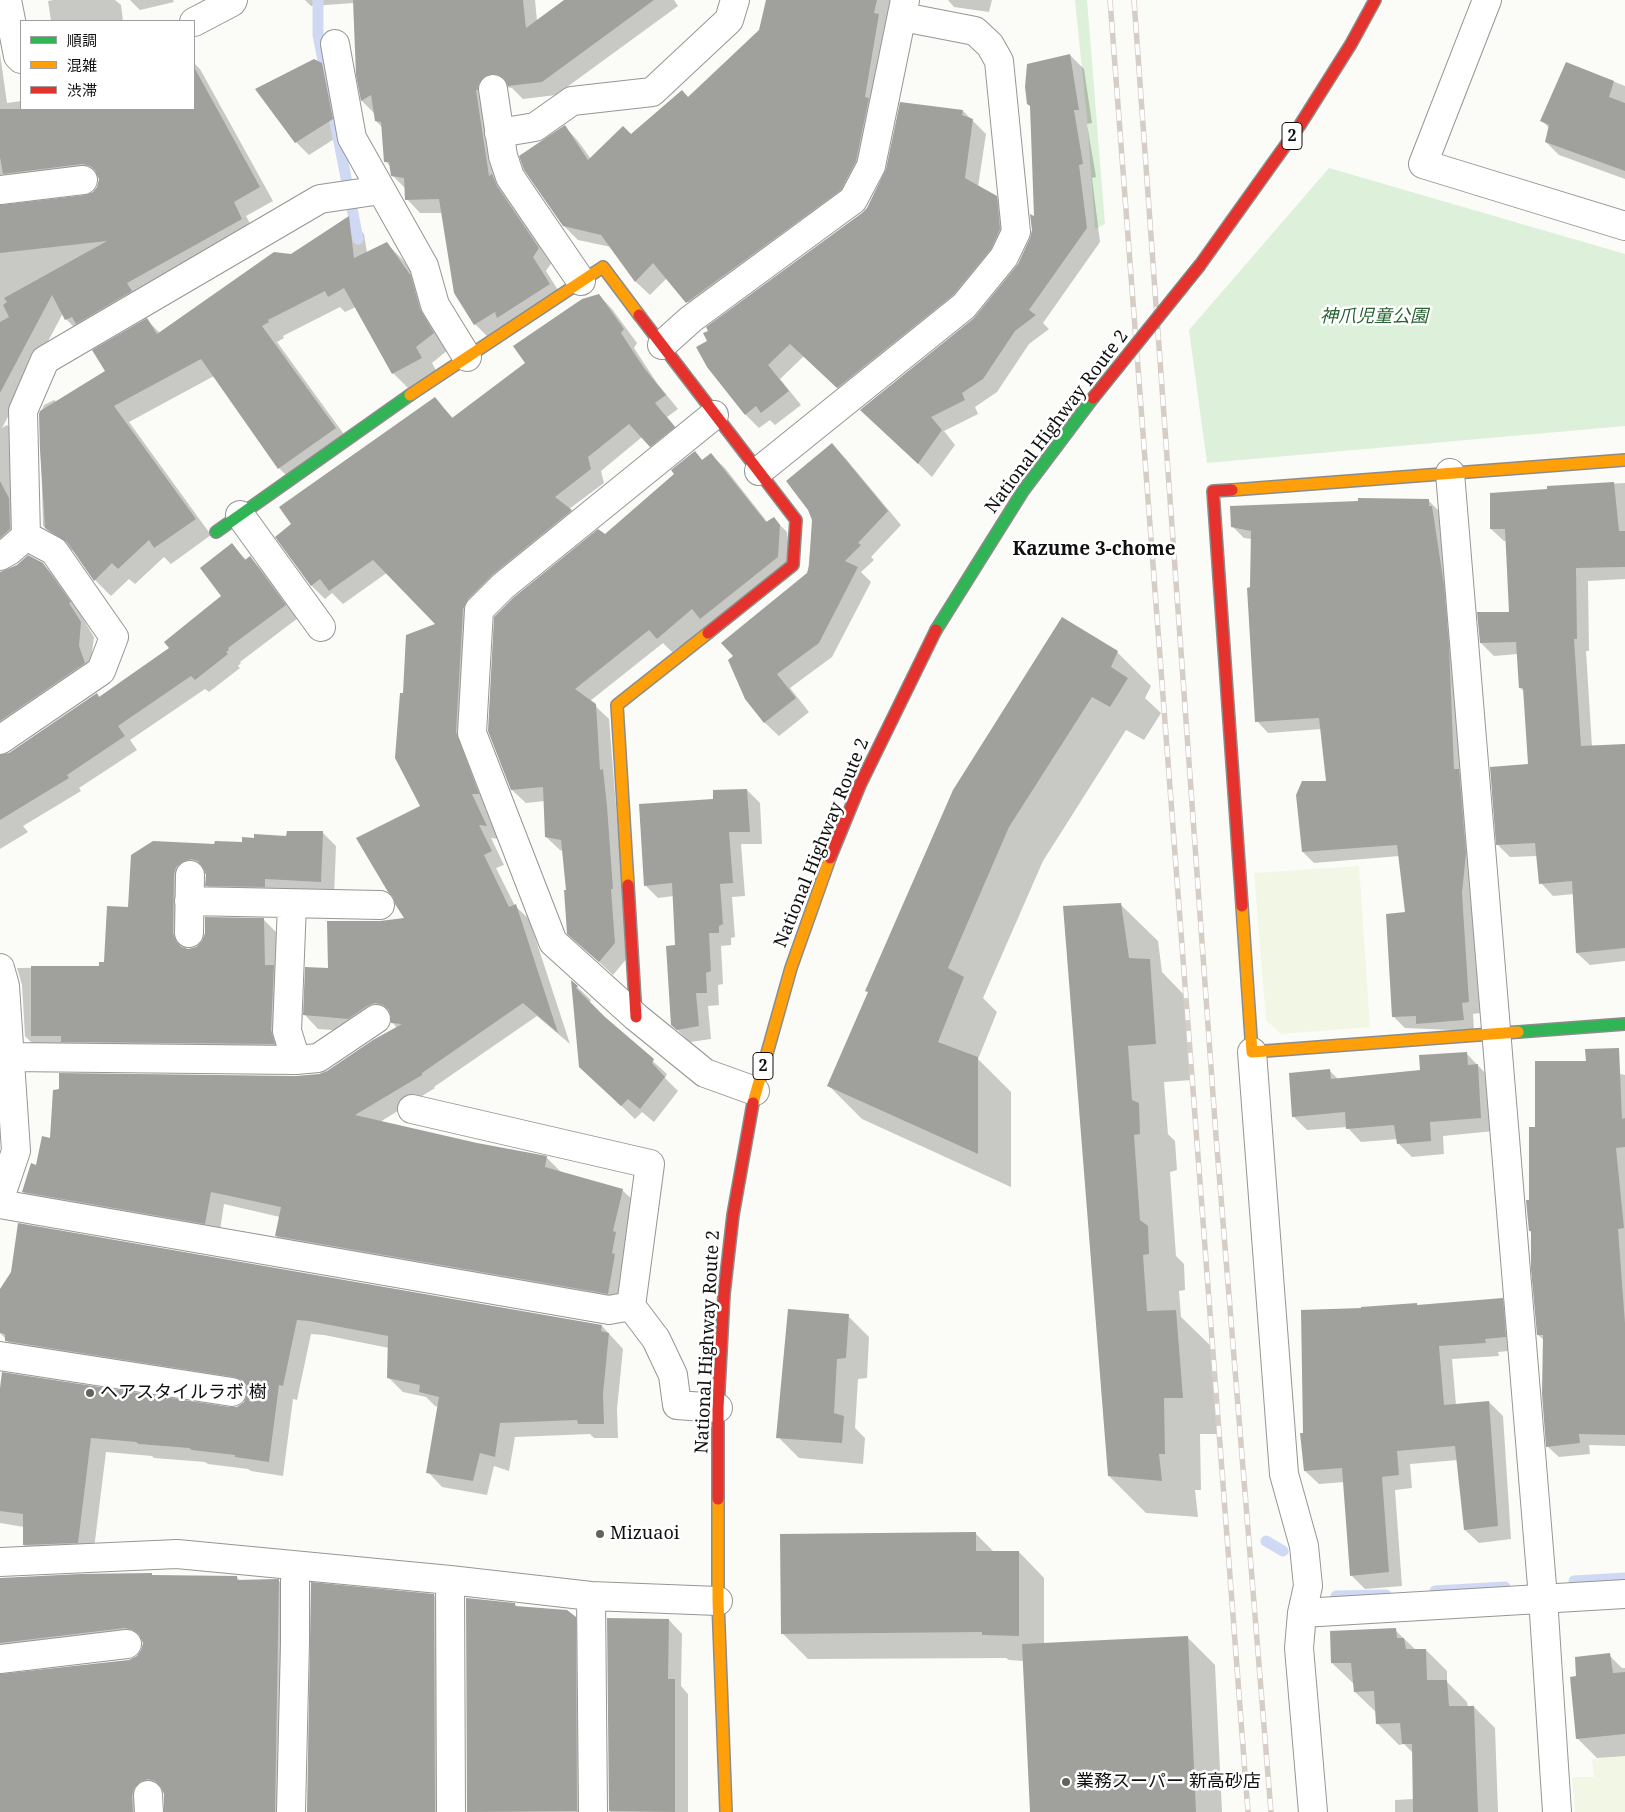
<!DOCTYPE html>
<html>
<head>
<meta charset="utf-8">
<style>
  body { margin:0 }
  #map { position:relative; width:1625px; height:1812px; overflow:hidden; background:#fbfcf7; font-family:"Noto Serif","Noto Sans JP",serif }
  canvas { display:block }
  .legend { position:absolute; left:20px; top:20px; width:175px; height:90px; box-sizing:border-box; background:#fff; border:1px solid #9f9f9f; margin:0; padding:6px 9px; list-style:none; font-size:15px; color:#101010 }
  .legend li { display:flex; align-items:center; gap:10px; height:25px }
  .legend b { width:25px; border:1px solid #9f9f9f }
</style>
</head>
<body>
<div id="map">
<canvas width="1625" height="1812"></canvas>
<ul class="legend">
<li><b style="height:6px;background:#30b455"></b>順調</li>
<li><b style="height:6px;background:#ff9f0a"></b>混雑</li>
<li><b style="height:6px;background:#e5322d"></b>渋滞</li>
</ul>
</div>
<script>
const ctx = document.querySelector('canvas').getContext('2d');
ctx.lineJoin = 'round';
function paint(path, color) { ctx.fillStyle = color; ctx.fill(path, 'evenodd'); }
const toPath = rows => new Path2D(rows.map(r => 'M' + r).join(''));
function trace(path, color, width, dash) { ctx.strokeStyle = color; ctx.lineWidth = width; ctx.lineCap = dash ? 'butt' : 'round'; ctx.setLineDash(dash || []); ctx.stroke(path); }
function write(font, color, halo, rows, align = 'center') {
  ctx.font = font + ' "Noto Serif","Noto Sans JP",serif'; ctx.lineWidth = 5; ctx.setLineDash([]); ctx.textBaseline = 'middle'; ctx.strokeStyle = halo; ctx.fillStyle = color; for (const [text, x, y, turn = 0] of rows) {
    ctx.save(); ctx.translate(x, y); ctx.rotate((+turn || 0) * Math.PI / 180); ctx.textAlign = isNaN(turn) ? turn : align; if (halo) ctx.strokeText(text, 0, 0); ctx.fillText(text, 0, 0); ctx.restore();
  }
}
paint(toPath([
  [1359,866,1370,1027,1281,1034,1266,1020,1254,873],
  [1625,1756,1625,1812,1575,1812,1572,1777,1594,1777,1592,1759]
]), '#f2f6e5');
paint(toPath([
  [1075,0,1087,0,1105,224,1095,229,1087,119],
  [1329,168,1625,254,1625,426,1207,463,1189,330]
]), '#ddf0d9');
paint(toPath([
  [53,0,115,0,121,5,123,21,51,21,48,1],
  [130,0,173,0,174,2,140,10],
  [305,0,535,0,537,21,566,0,674,0,678,6,556,95,523,99,512,88,506,87,492,97,552,262,546,271,563,298,489,338,475,324,442,213,420,213,407,199,406,189,392,175,391,167,385,161,382,127,376,121,375,114,362,101,358,75,354,3,311,6],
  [768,0,897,0,870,175,701,316,667,278,650,295,636,282,611,247,578,240,563,225,565,127,578,141,591,159,631,136,689,98,760,31],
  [948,0,992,0,989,12,954,7],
  [0,54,7,103,21,101,21,109,194,109,194,63,200,69,273,201,246,216,255,233,80,333,66,319,63,313,2,428,7,425,20,438,23,542,0,560,0,207,85,197,93,194,98,187,100,178,96,178,0,196],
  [1070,55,1084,69,1092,123,1087,124,1096,177,1092,178,1100,242,1043,323,1049,329,1029,344,997,392,975,407,978,414,944,431,955,445,932,477,876,423,975,319,1019,264,1031,239],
  [1567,63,1625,86,1625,179,1559,155,1546,142,1549,128,1542,120],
  [322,64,335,77,345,132,309,155,296,142],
  [963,111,986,134,978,187,996,197,1010,211,1013,243,851,401,804,356,780,379,801,405,775,425,770,420,759,428,746,415,706,364,709,341,863,214],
  [349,218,364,234,367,253,387,244,403,260,426,294,449,349,432,363,438,374,409,389,393,373,356,307,345,312,340,307,283,336,284,338,277,342,351,444,295,484,279,468,214,376,129,422,211,535,171,564,164,557,135,584,129,579,111,596,95,580,75,552,59,542,43,526,40,414,44,405,54,400,57,402,107,372,147,320,160,333,291,255],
  [599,295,612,309,637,343,634,348,657,383,678,409,667,417,687,441,664,460,642,437,601,471,604,483,569,509,585,524,476,623,491,807,485,808,499,839,491,838,504,865,496,868,515,906,529,919,570,1044,537,1016,434,1087,435,1088,380,1122,477,1145,546,1157,560,1171,560,1173,622,1190,636,1203,621,1307,290,1249,277,1236,280,1217,224,1204,219,1237,37,1205,23,1192,51,1139,296,1077,320,1075,327,1072,397,1028,392,1022,393,1017,390,1016,381,1019,362,1032,318,1029,305,1015,329,969,380,922,406,919,421,806,404,694,438,625,388,572,343,604,332,593,325,599,311,585,435,399,453,418,527,363],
  [832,445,846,459,901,525,871,557,874,560,861,572,871,582,832,657,790,688,809,712,779,736,765,723,746,698,808,572,813,520],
  [695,452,703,461,711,455,725,468,768,523,774,519,787,532,791,571,672,652,663,643,590,701,609,719,628,957,613,975,583,947,567,891,563,851,560,850,546,837,545,801,526,803,512,790,605,536,676,474],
  [1625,483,1625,579,1588,581,1589,651,1586,651,1592,747,1625,745,1625,961,1590,965,1577,953,1574,894,1553,896,1541,883,1537,856,1510,857,1498,845,1530,766,1525,692,1520,688,1518,654,1494,656,1481,643,1510,614,1507,541,1504,541,1491,529,1548,490,1548,487],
  [1428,500,1440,512,1473,905,1480,1013,1473,1014,1474,1031,1405,1028,1394,1017,1407,913,1400,856,1314,863,1303,852,1328,782,1322,729,1268,733,1257,721,1251,589,1252,539,1244,538,1232,526],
  [232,545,247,561,250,558,263,571,298,618,240,662,241,663,238,666,240,668,209,692,205,689,130,740,137,750,79,788,81,791,23,826,28,832,0,849,0,757,9,754,97,694,100,698,171,648,223,596],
  [43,564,56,578,83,616,82,617,94,637,91,660,97,676,0,745,0,573],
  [1117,652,1151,686,1145,698,1161,713,1144,740,1126,730,1043,861,983,998,997,1012,978,1059,1011,1092,1011,1187,862,1119,828,1085],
  [747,790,760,803,762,844,741,844,745,896,732,897,735,937,731,938,731,945,721,946,723,984,718,985,719,1005,708,1006,711,1039,690,1042,672,1025,677,946,674,896,658,898,645,885,714,800],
  [322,832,336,846,334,896,221,899,207,885,206,873,197,875,187,916,187,950,198,948,263,919,277,933,278,972,288,1058,39,1050,25,1036,22,985,17,968,100,967,105,964,129,908,132,856,243,843],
  [1121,905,1158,941,1162,972,1186,997,1192,1080,1164,1082,1168,1134,1175,1141,1177,1170,1170,1172,1176,1256,1184,1264,1185,1290,1179,1291,1181,1317,1213,1348,1219,1434,1200,1434,1201,1490,1195,1490,1198,1517,1146,1513,1109,1476],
  [573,983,591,1000,589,1003,605,1018,667,1074,665,1078,678,1091,654,1122,642,1112,635,1119,594,1080],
  [1466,1053,1491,1079,1494,1131,1443,1136,1444,1154,1412,1157,1398,1143,1398,1139,1361,1142,1347,1127,1307,1130,1293,1116,1329,1070,1339,1080,1421,1071],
  [1605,1070,1625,1075,1625,1446,1589,1445,1590,1454,1559,1457,1547,1446,1544,1340,1538,1335,1532,1233,1530,1231,1530,1201,1536,1129],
  [0,1291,602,1326,623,1349,617,1409,618,1438,594,1438,590,1434,515,1437,509,1471,494,1466,487,1495,442,1487,428,1472,438,1407,435,1406,426,1397,403,1392,388,1377,389,1348,324,1335,311,1334,297,1400,293,1399,283,1476,251,1471,248,1469,208,1464,205,1462,154,1458,152,1456,106,1452,93,1557,39,1559,24,1545,24,1527,0,1523,0,1400,230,1409,238,1408,245,1403,248,1390,21,1355,0,1333],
  [1502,1300,1516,1313,1519,1350,1498,1352,1499,1356,1452,1359,1456,1405,1489,1402,1503,1416,1511,1539,1479,1543,1465,1530,1458,1460,1410,1464,1412,1488,1395,1490,1402,1586,1365,1589,1351,1575,1345,1482,1319,1484,1305,1471,1304,1434,1363,1310,1416,1304,1418,1306],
  [848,1316,869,1337,867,1378,858,1379,855,1428,865,1438,863,1464,799,1458,778,1437],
  [975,1533,994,1552,1019,1552,1044,1578,1044,1644,1187,1637,1215,1665,1222,1812,1032,1812,1024,1661,1009,1660,1006,1658,808,1659,783,1634],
  [153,1576,237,1577,240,1581,279,1581,292,1594,289,1812,166,1812,165,1793,162,1792,153,1795,146,1812,0,1812,0,1675,129,1661,138,1657,143,1650,144,1642,139,1641,0,1665,0,1580],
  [434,1595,447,1609,448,1812,308,1812],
  [467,1599,515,1604,517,1607,575,1618,589,1632,590,1812,468,1812],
  [608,1619,669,1620,682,1634,681,1686,688,1694,688,1812,610,1812],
  [1395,1630,1416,1650,1426,1650,1447,1671,1447,1682,1467,1702,1468,1707,1474,1707,1495,1728,1498,1812,1395,1812,1395,1800,1414,1799,1413,1753,1404,1744,1399,1745,1378,1724,1377,1713,1355,1692,1354,1684,1332,1663],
  [1609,1655,1622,1668,1625,1668,1625,1756,1597,1758,1577,1738,1577,1677]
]), '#0003');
trace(toPath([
  [318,0,318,35,358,239],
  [1266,1541,1283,1551],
  [1574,1581,1625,1578],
  [1435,1591,1505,1587],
  [1336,1596,1386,1595]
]), '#d0d9f3', 11);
paint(toPath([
  [353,0,523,0,526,28,564,0,654,0,542,82,508,86,505,80,499,75,491,74,484,77,479,83,478,90,476,90,489,176,492,174,497,186,539,248,533,257,550,284,497,318,495,312,474,325,454,293,439,199,405,200,404,178,391,176,389,162,384,162,381,122,375,121,371,95,361,101,356,75],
  [766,0,877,0,874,13,879,14,865,97,869,98,856,161,841,190,686,303,653,263,635,282,601,235,563,226,524,170,519,156,565,125,588,160,623,126,631,134,682,90,688,97,759,30],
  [1070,54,1079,110,1074,110,1083,164,1079,165,1087,228,1029,310,1036,315,1015,331,983,379,962,393,965,400,931,417,942,430,918,464,860,410,974,318,1018,264,1030,238,1032,230,1030,214,1034,216,1030,106,1027,104,1025,87,1027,64],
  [314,59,322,63,333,119,295,143,255,89],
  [1566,62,1614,81,1609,97,1625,103,1625,171,1545,142,1549,125,1540,121],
  [194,67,260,187,234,202,242,219,127,283,132,291,76,324,72,317,65,320,52,295,0,393,0,322,9,317,3,305,7,302,4,298,107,241,0,253,0,205,85,195,93,192,97,187,99,179,95,170,90,166,82,164,3,174,0,157,0,109,194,109],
  [900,102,963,110,962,115,973,119,965,178,997,196,1000,229,991,249,953,295,837,388,790,344,768,365,789,391,761,413,756,406,745,415,707,367,696,347,707,341,703,333,708,331,706,327,862,213,867,208,886,169],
  [349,216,354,258,387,242,411,276,420,309,434,333,416,347,422,358,392,374,344,288,328,297,325,291,268,320,269,322,262,326,336,428,278,469,201,359,114,406,196,519,154,548,149,540,118,569,112,563,94,581,67,542,45,528,40,450,39,414,40,411,105,371,92,350,147,318,157,334,274,252,291,254],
  [599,294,624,329,621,333,644,368,666,395,655,403,675,427,650,447,629,424,588,457,591,469,555,497,572,510,493,574,468,599,463,609,456,732,479,794,472,794,487,826,479,825,492,851,484,855,509,907,516,904,558,1033,523,1003,422,1073,422,1075,355,1115,477,1143,547,1156,545,1167,623,1189,613,1231,616,1232,612,1253,615,1254,608,1294,275,1236,281,1207,211,1192,205,1224,22,1192,31,1163,36,1165,42,1136,50,1138,53,1090,59,1089,59,1073,296,1076,319,1074,327,1071,373,1040,402,1024,391,1023,391,1017,389,1010,383,1005,375,1003,367,1006,348,1019,303,1015,305,967,328,968,327,921,380,921,404,918,395,904,393,897,388,892,356,838,420,806,395,758,400,693,403,693,406,635,435,624,373,560,329,591,320,579,311,586,275,537,291,524,279,507,435,397,452,418,525,363,513,346,582,299],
  [832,443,888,511,858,543,861,545,845,561,858,567,819,643,777,674,796,698,764,723,745,699,728,660,733,656,721,643,807,573,809,566,812,520,808,510,786,481],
  [695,451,702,460,711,453,766,522,774,517,780,525,778,557,700,619,692,609,657,639,649,630,575,689,596,704,600,770,603,769,607,806,613,889,611,889,615,943,599,962,567,934,564,890,566,890,561,840,545,837,543,787,511,790,488,731,494,617,513,598,598,529,605,534,674,474,671,470],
  [0,481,9,498,10,529,0,538],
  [1614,482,1619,531,1625,531,1625,567,1576,568,1577,639,1574,639,1581,746,1625,744,1625,948,1576,953,1572,881,1539,884,1535,843,1496,845,1490,767,1528,764,1523,688,1519,688,1516,642,1480,643,1477,612,1509,612,1505,529,1490,529,1490,493,1547,489,1547,486],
  [1358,498,1429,499,1429,506,1432,506,1444,585,1449,645,1454,769,1459,769,1466,853,1462,893,1469,1002,1462,1003,1464,1020,1416,1024,1416,1016,1392,1017,1386,914,1405,912,1397,845,1302,852,1296,795,1302,781,1326,781,1319,718,1255,722,1247,588,1250,587,1251,531,1231,527,1230,506,1358,501],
  [232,543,245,560,250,556,286,605,228,648,229,650,226,652,228,654,195,680,191,676,118,726,125,736,67,775,69,778,0,820,0,755,9,753,97,693,99,697,169,648,164,642,221,596,200,568],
  [28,555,43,563,71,602,69,603,81,622,79,646,85,663,0,721,0,572,17,565],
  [1062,617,1118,651,1111,667,1128,678,1110,707,1092,697,1009,827,948,968,964,977,938,1042,978,1057,978,1154,827,1086,868,992,865,991,953,790],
  [747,789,750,832,729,832,733,883,720,884,723,924,719,926,719,933,709,933,711,971,706,973,707,993,696,993,699,1026,677,1030,671,1025,666,946,675,945,672,883,644,886,639,804,713,799,713,790],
  [287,831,323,831,321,882,265,879,265,887,205,886,206,875,203,867,198,861,191,859,182,862,176,867,174,875,173,933,176,941,181,947,188,949,196,947,202,941,205,933,205,917,264,918,265,965,274,965,271,1030,275,1044,61,1042,61,1036,31,1036,31,966,99,966,99,962,104,962,107,906,128,907,131,855,153,841,214,844,215,841,242,842,242,837,254,838,254,834,286,836],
  [1121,903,1129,958,1150,959,1156,1044,1128,1046,1132,1100,1139,1103,1140,1134,1134,1135,1140,1220,1148,1226,1149,1254,1143,1255,1147,1311,1176,1310,1183,1398,1164,1398,1165,1454,1159,1454,1162,1481,1108,1476,1063,906],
  [571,980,578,986,576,988,605,1017,654,1059,652,1063,665,1077,640,1109,628,1099,621,1106,579,1067],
  [1619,1048,1622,1119,1625,1118,1625,1147,1616,1148,1624,1228,1618,1229,1625,1323,1625,1435,1579,1434,1580,1443,1546,1447,1542,1394,1543,1335,1537,1335,1531,1269,1531,1231,1529,1231,1526,1200,1529,1200,1529,1127,1535,1127,1535,1061,1586,1061,1585,1049],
  [1467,1052,1468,1065,1478,1064,1481,1118,1430,1122,1431,1141,1397,1144,1394,1125,1346,1129,1345,1112,1292,1117,1289,1073,1330,1069,1331,1079,1420,1070,1419,1055],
  [18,1223,602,1325,601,1331,609,1333,603,1394,604,1424,578,1424,577,1420,500,1423,495,1457,480,1453,473,1481,426,1473,439,1397,419,1392,420,1385,387,1378,388,1336,309,1321,297,1320,283,1386,279,1385,269,1462,235,1457,235,1455,192,1450,189,1448,139,1444,136,1442,91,1438,78,1543,23,1545,23,1514,0,1511,0,1388,2,1372,230,1407,237,1407,244,1402,247,1394,247,1387,242,1380,234,1377,5,1341,5,1334,0,1333,0,1289,11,1272],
  [1503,1298,1506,1337,1485,1339,1486,1343,1439,1346,1444,1405,1489,1401,1498,1526,1464,1530,1455,1446,1397,1451,1399,1475,1382,1477,1389,1572,1350,1576,1342,1468,1304,1471,1300,1433,1303,1433,1301,1310,1361,1308,1361,1307,1417,1303,1417,1305],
  [788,1309,849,1314,846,1358,837,1359,834,1413,844,1416,842,1443,776,1438],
  [976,1532,976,1551,1019,1551,1019,1636,982,1635,982,1632,781,1634,780,1534],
  [152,1573,152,1575,237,1576,237,1580,279,1579,275,1812,164,1812,164,1794,161,1787,155,1781,148,1779,140,1782,134,1788,132,1796,133,1812,0,1812,0,1674,129,1660,137,1656,141,1650,143,1643,139,1634,133,1630,125,1628,0,1643,0,1578,80,1574],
  [311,1582,434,1594,435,1812,307,1812],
  [466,1598,515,1603,515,1606,567,1610,576,1617,577,1811,467,1812],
  [607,1618,669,1619,668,1679,675,1679,675,1812,609,1811],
  [1396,1628,1397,1638,1404,1638,1406,1649,1426,1649,1427,1680,1447,1680,1449,1706,1474,1706,1478,1812,1413,1812,1412,1744,1402,1744,1400,1723,1376,1724,1374,1691,1354,1692,1351,1663,1331,1663,1330,1631],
  [1188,1636,1196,1812,1030,1812,1022,1644],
  [1610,1653,1613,1673,1625,1672,1625,1734,1576,1739,1570,1677,1576,1676,1575,1657]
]), '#a0a09c');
const street = toPath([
  [7,0,18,56,21,59],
  [1487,0,1423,164,1625,226],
  [194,22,232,2,233,0],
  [335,44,352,138,424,266,435,305,467,357],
  [493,89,503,156,510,177,581,281],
  [499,133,535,127,572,101,652,92,729,20,735,0],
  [0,190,83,180],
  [662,345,691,319,853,200,871,166,905,0],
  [714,415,503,586,479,610,472,733,553,942,636,1017,705,1073,755,1091],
  [759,471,964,306,1004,257,1016,232,999,61,990,45,975,31,903,17],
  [1450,473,1543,1598,1557,1812],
  [240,515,321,627],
  [0,556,9,551,26,536],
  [0,740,101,671,114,637,54,551,26,536,23,411,45,360,320,199,381,190],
  [189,901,380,905],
  [292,904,287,1031,296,1060],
  [189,933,190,875],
  [0,968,5,986,16,1151,0,1198],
  [1252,1052,1284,1474,1304,1546,1308,1586,1302,1613,1299,1648,1313,1812],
  [9,1057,296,1060,318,1058,376,1019],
  [412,1109,650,1164,631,1306,656,1339,673,1375,677,1405,718,1408],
  [0,1204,609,1310,631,1306],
  [0,1356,232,1392],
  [0,1562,177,1554,450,1580,591,1596,718,1601],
  [450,1580,451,1812],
  [591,1596,593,1812],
  [1302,1613,1625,1594],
  [0,1659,127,1644],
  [148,1795,149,1812],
  [291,1812,295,1643,295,1566]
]);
const fast = toPath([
  [216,532,410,395],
  [936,630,1023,491,1093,398],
  [1518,1032,1625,1024]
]);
const slow = toPath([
  [410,395,603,267,639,315],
  [1232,490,1625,460],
  [628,885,617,705,708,633],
  [1242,906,1252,1052,1518,1032],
  [753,1103,791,968,830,858],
  [718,1499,718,1601,726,1812]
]);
const jam = toPath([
  [1200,265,1300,125,1351,44,1375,0],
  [639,315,796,520,793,565,708,633],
  [1232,490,1213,491,1242,906],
  [830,858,860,785,936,630],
  [628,885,636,1017],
  [718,1499,718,1408,724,1294,733,1215,753,1103]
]);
trace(street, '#969694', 30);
trace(fast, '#8c8d8b', 14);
trace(slow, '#8c8d8b', 14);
trace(jam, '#8c8d8b', 14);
trace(street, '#fefffe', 28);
trace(fast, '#30b455', 11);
trace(slow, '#ff9f0a', 11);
trace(jam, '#e5322d', 11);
const rail = toPath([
  [1110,0,1248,1812],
  [1134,0,1216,1136,1271,1812]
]);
trace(rail, '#d6cdc7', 5.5);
trace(rail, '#fff', 4, [11]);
const jamBridge = toPath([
  [1093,398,1200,265]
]);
trace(jamBridge, '#838481', 14, []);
trace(jamBridge, '#e5322d', 11);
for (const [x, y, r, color] of [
  [90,1393,5,"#626361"],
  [600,1534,5,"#626361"],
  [1066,1782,5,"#626361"]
]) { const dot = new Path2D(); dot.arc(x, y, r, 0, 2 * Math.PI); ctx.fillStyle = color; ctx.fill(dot); trace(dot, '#fff', 2); }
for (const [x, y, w] of [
  [1292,136,20],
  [763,1066,20]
]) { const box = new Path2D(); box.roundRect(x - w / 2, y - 13.5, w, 27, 4); ctx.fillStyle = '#fff'; ctx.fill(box); trace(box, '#101010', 1); }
write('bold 16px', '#101010', null, [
  ["2",1292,136],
  ["2",763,1066]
]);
write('italic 18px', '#266331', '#fff', [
  ["神爪児童公園",1374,317]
]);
write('18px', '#101010', '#fff', [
  ["National Highway Route 2",1057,422,-53],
  ["National Highway Route 2",822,843,-68],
  ["National Highway Route 2",708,1342,-87]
]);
write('18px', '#101010', '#fff', [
  ["ヘアスタイルラボ 樹",100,1393],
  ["Mizuaoi",610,1534],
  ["業務スーパー 新高砂店",1076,1782]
], 'left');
write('bold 19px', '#101010', '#fff', [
  ["Kazume 3-chome",1094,550]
]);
</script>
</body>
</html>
